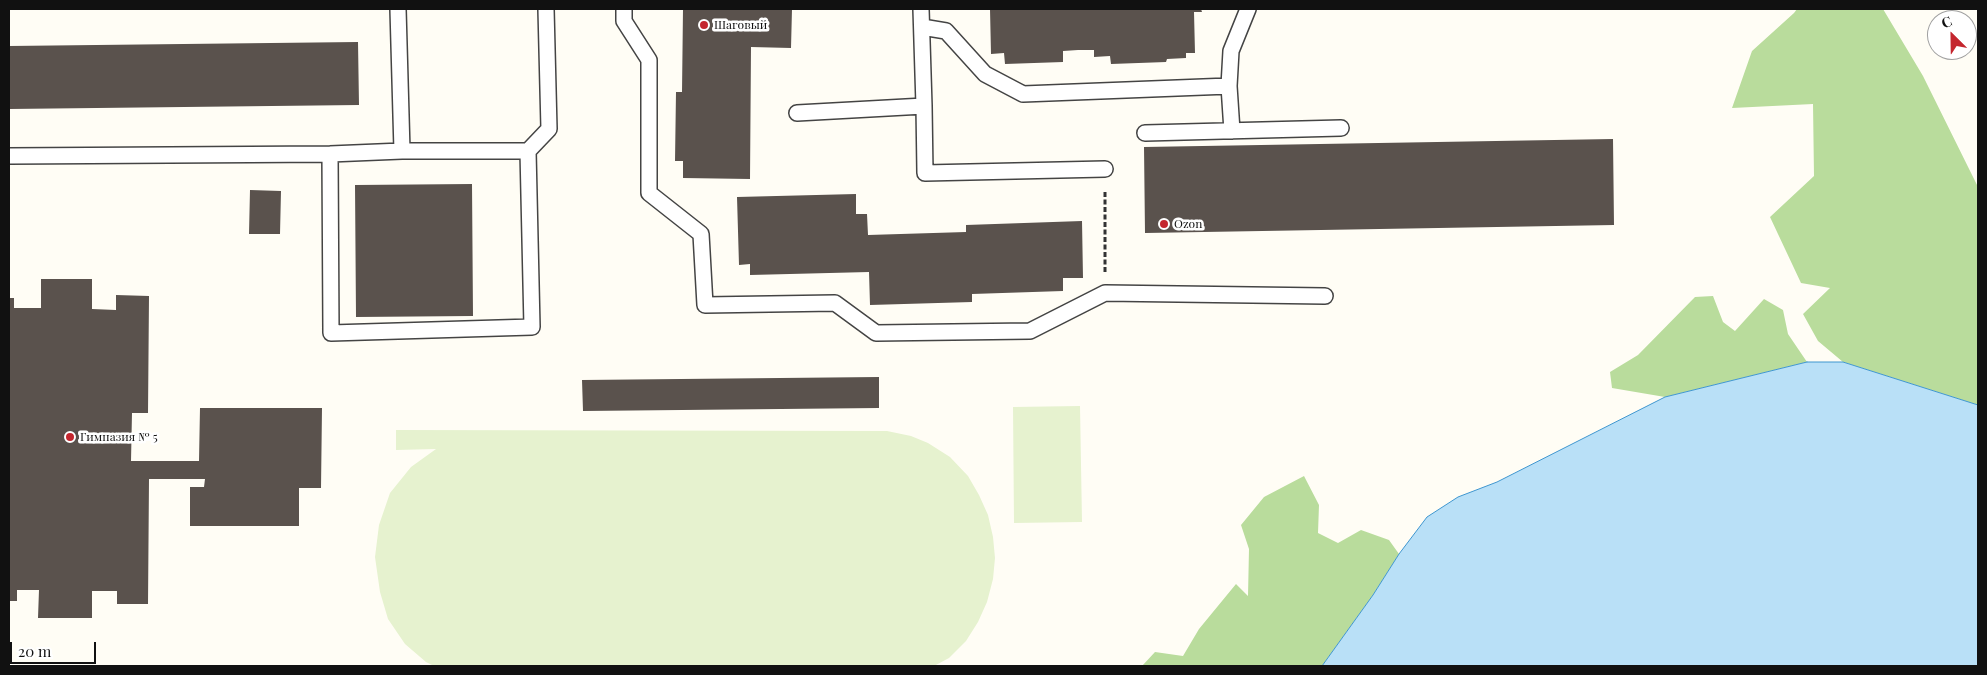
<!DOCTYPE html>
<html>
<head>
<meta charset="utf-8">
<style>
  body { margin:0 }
  #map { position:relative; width:1987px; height:675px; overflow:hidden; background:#fffdf5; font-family:"Playfair Display",serif }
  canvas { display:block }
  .frame { position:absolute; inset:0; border:10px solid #111; pointer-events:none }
  .north { position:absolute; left:1927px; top:10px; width:50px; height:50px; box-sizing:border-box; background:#fff; border:1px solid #a0a0a0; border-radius:50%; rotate:337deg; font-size:14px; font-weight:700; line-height:20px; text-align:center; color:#111 }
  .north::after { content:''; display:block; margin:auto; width:18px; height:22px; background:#c4262e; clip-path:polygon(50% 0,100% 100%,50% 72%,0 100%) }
  .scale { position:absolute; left:10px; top:642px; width:86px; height:22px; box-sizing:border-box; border:2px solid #111; border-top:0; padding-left:6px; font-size:15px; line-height:18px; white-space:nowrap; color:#111; -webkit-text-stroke:4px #fff; paint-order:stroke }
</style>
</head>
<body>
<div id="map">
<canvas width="1987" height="675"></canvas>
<div class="frame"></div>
<div class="north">С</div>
<div class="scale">20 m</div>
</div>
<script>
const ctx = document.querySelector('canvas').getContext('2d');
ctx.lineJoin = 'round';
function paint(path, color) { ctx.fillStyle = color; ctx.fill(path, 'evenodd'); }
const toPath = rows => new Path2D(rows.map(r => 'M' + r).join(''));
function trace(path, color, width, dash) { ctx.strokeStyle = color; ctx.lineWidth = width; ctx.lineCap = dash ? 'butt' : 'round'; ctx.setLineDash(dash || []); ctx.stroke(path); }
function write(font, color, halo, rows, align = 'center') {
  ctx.font = font + ' "Playfair Display",serif'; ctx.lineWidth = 5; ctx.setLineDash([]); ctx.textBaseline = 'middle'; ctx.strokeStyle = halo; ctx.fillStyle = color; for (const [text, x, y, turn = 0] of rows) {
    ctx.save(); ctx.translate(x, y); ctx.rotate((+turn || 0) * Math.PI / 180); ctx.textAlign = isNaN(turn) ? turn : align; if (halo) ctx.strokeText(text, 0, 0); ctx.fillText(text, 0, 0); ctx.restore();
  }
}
paint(toPath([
  [1797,9,1883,9,1923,76,1978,187,1978,405,1843,362,1818,341,1803,314,1830,288,1801,283,1770,217,1814,176,1813,104,1732,108,1752,51,1794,13],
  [1713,296,1723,322,1735,331,1764,299,1783,310,1788,334,1807,362,1665,397,1612,388,1610,372,1638,355,1695,297],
  [1304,476,1319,505,1318,533,1338,543,1361,530,1389,540,1399,554,1373,595,1322,666,1142,666,1155,652,1183,656,1199,629,1236,584,1248,596,1249,549,1241,525,1264,497]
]), '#b9dc9c');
paint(toPath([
  [1080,406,1082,522,1014,523,1013,407],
  [396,430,887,431,911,436,928,443,950,457,968,476,979,495,988,515,993,537,995,558,993,579,987,602,978,622,966,641,949,658,934,666,434,666,426,662,405,644,388,619,380,592,375,557,379,525,390,493,411,467,436,449,396,450]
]), '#e6f2cf');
const water = toPath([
  [1807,362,1843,362,1978,405,1978,666,1322,666,1373,595,1399,554,1427,517,1458,497,1497,482,1665,397,1807,362]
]);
paint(water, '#b9e0f7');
trace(water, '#3f96cf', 1);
paint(toPath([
  [683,9,792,9,791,48,751,47,750,179,683,178,683,161,675,161,676,92,682,92],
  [990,9,1201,9,1202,12,1194,12,1195,53,1186,53,1186,58,1167,59,1166,62,1111,64,1110,56,1094,57,1094,50,1078,50,1063,51,1063,62,1005,64,1004,53,991,54],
  [358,42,359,105,9,109,9,46],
  [1613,139,1614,225,1145,233,1144,147],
  [472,184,473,316,356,317,355,185],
  [250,190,281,191,280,234,249,234],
  [856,194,856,214,867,214,868,235,966,232,966,225,1082,221,1083,278,1063,278,1063,291,972,294,972,302,870,305,869,272,750,275,750,264,739,265,737,197],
  [41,279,92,279,92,309,116,310,116,295,149,296,148,413,132,413,131,461,199,461,200,408,322,408,321,488,299,488,299,526,190,526,190,487,204,487,205,479,149,479,148,604,117,604,117,591,92,591,92,618,38,618,39,590,17,590,17,601,9,601,9,298,14,298,14,308,41,308],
  [879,377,879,408,583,411,582,380]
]), '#5a524d');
const lane = toPath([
  [624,9,624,21,649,60,649,193,701,234,705,305,835,303,876,333,1030,331,1105,293,1325,296],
  [921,9,924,106],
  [922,27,946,31,985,74,1023,94,1229,86,1231,51,1248,9],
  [1229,86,1232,131],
  [797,113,924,106,925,173,1105,169],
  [1145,133,1341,128],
  [528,151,549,129,546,9],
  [330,154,331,333,532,327,528,151,402,151],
  [9,156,330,154,402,151,398,9]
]);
trace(lane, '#444', 18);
trace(toPath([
  [1105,192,1105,273]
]), '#333', 3, [5, 2.5]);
trace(lane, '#fff', 15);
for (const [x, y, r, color] of [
  [704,25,5,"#c4262e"],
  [1164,224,5,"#c4262e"],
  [70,437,5,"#c4262e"]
]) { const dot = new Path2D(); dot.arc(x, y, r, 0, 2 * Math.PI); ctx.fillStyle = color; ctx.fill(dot); trace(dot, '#fff', 2); }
write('12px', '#111', '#fff', [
  ["Шаговый",714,25],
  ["Ozon",1174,224],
  ["Гимназия № 5",80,437]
], 'left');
</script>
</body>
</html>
